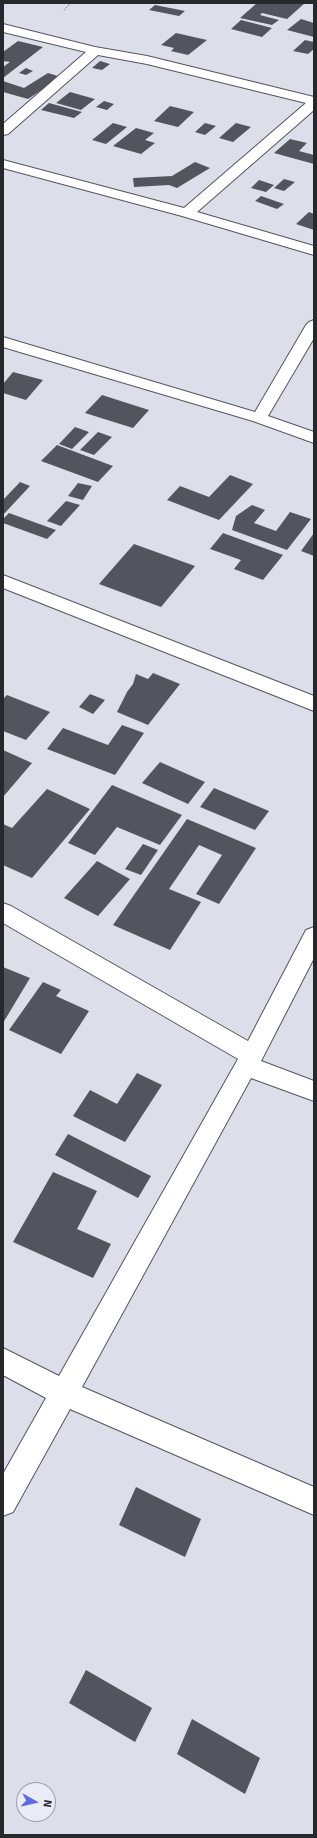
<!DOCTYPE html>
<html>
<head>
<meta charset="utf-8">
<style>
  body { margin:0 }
  #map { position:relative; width:317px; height:1838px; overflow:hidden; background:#dcdee9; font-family:Signika,sans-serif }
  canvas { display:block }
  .frame { position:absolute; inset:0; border:4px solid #27282c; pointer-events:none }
  .north { position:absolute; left:16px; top:1782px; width:40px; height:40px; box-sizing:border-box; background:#e9ecf6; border:1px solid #9b9ea5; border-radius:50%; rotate:98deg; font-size:11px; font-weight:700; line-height:16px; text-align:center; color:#27282c }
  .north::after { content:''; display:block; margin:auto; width:14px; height:18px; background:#5d6ce4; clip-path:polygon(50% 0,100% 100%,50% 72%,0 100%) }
</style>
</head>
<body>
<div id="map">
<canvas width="317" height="1838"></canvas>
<div class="frame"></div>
<div class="north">N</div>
</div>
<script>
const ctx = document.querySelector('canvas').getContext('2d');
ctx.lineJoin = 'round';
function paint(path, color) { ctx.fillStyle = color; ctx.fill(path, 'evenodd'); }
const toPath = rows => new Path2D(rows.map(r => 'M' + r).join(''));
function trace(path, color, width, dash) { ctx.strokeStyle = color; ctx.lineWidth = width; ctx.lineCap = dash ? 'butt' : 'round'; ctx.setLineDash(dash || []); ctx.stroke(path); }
paint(toPath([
  [257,3,305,3,287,19,262,13,260,15,279,20,272,25,240,18],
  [155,5,185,11,179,16,149,10],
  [301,19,314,23,314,37,287,30],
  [241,20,272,28,262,37,231,29],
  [176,33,207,40,188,55,171,51,174,48,161,45],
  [305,40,314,42,314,49,308,54,293,51],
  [18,41,43,47,3,78,3,67,10,62,3,61,3,52],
  [100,61,110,64,102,70,92,68],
  [26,68,33,71,26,75,19,73],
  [48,73,61,77,28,99,3,92,3,81,24,88],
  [70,92,95,99,81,110,56,103],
  [104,101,114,104,107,110,96,107],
  [49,103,82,112,74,118,41,110],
  [170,106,194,112,178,127,154,121],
  [113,123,127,127,106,144,92,140],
  [205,123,216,126,205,135,195,132],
  [236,123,251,127,233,142,219,138],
  [136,128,154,133,145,140,155,143,141,154,113,146],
  [290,139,307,143,299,151,314,155,314,164,274,153],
  [195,162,210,168,177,188,169,185,134,187,133,178,172,176],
  [284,179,295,182,284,191,274,188],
  [259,180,274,185,266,192,251,188],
  [261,196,284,204,277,209,255,201],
  [309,212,314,214,314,230,296,224],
  [13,372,43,380,26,400,3,393,3,384],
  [102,395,149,410,133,428,85,413],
  [75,427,89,432,72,449,59,444],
  [98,432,112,437,94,455,80,450],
  [57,445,113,466,98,482,41,461],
  [230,475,253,484,219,520,167,500,180,486,209,497],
  [20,482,30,486,3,515,3,500],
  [78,483,92,486,83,500,68,496],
  [66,501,80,505,61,526,47,521],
  [252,505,265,510,254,523,276,531,290,512,311,519,287,550,232,530,236,516],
  [9,513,56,530,47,539,3,523,3,519],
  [223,533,283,555,263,580,234,569,241,560,210,549],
  [314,533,314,556,301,551],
  [134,544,195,566,161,607,99,584],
  [153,673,180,684,148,725,117,712,127,692,133,684,136,674,148,679],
  [90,694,105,700,93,714,79,707],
  [7,695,50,712,26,740,3,731,3,699],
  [122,725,144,733,115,775,47,749,63,728,108,745],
  [3,750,32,763,3,797],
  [160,762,205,782,188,804,142,783],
  [112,785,182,815,160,845,117,827,95,855,68,843],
  [214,788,269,811,255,830,200,807],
  [47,789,90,809,32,878,3,865,3,824,12,828],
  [187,819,256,848,219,904,196,894,222,855,199,845,169,889,201,902,170,950,113,925],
  [143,844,158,850,141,875,125,869],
  [97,861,130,879,98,916,64,898],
  [3,967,30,978,3,1023],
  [43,982,61,990,56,996,89,1011,61,1054,9,1030],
  [137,1073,162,1085,125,1142,73,1116,90,1090,117,1104],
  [68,1134,151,1176,138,1198,55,1155],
  [53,1172,97,1191,77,1229,111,1244,93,1278,13,1242],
  [136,1487,201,1519,185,1557,119,1525],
  [86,1670,152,1708,135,1742,69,1703],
  [192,1719,260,1758,245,1794,177,1754]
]), '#53555e');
const street = toPath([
  [3,24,95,47,147,56,314,97,314,110,197,212,314,246,314,255,182,216,3,168,3,160,184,208,306,103,147,64,98,55,8,134,3,135,3,124,86,52,3,32,3,24],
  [314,320,314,338,268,416,314,432,314,443,253,421,3,347,3,337,255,412,306,325,309,322,314,320],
  [3,575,314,696,314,711,3,588,3,575],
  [3,903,11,906,248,1041,306,930,314,927,314,958,261,1061,314,1081,314,1101,251,1078,82,1387,314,1487,314,1515,70,1409,13,1512,3,1516,3,1474,46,1398,3,1375,3,1348,59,1376,238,1059,3,923,3,903]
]);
trace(street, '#54565f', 2);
trace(toPath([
  [64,10,71,3]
]), '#84868d', 1.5, [1, 2]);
paint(street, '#fff');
</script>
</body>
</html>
